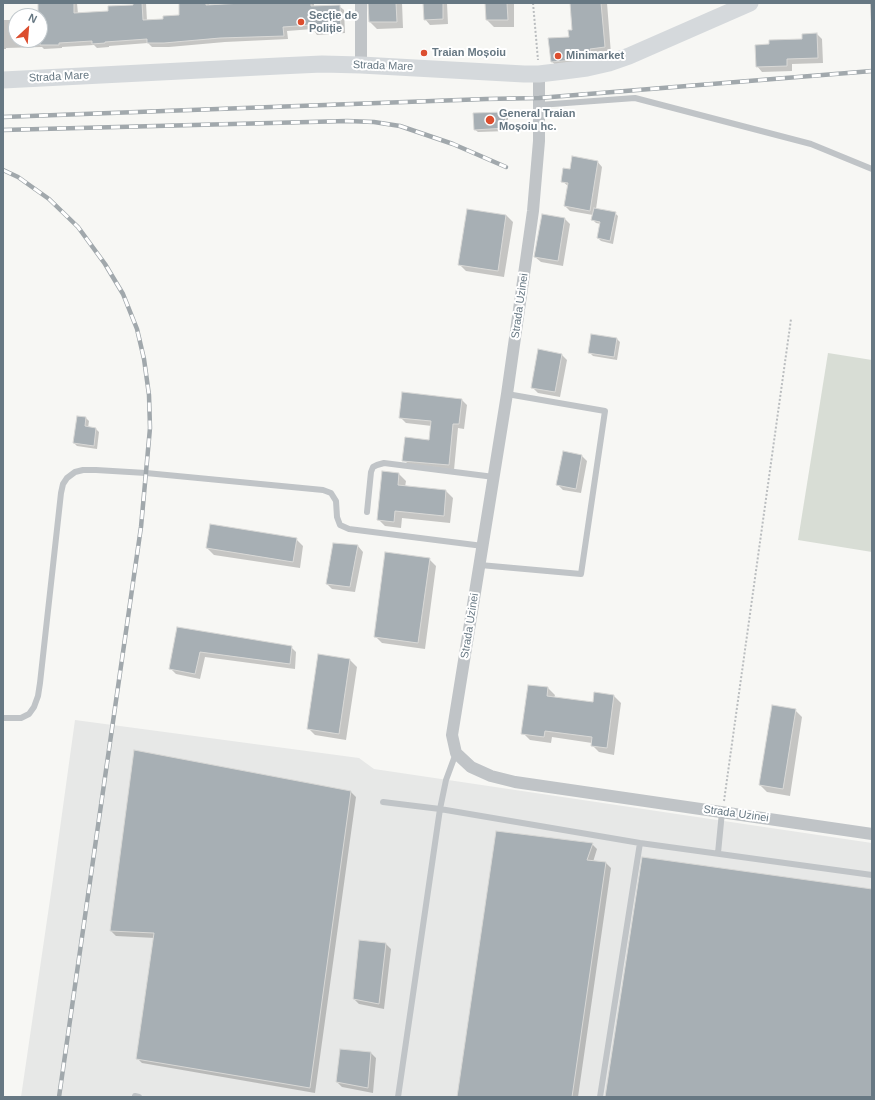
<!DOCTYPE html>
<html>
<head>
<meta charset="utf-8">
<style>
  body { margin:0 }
  #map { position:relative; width:875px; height:1100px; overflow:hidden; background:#f7f7f4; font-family:Helvetica,sans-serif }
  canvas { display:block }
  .frame { position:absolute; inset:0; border:4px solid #677883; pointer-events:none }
  .north { position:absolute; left:8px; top:8px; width:40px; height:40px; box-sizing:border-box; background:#fff; border:1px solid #c2c9cd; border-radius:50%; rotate:26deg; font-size:11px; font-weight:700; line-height:16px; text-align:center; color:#677883 }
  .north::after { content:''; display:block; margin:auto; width:14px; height:18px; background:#dc4e2f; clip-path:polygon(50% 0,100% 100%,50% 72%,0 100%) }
</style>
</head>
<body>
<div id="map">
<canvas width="875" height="1100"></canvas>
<div class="frame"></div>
<div class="north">N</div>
</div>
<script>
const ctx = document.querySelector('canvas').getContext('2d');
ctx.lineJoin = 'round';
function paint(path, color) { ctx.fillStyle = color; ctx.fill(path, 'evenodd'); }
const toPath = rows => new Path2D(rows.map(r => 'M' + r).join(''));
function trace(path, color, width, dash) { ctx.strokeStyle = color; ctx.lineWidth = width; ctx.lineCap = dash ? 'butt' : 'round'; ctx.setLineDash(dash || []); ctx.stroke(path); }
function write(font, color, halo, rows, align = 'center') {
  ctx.font = font + ' Helvetica,sans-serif'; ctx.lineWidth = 4; ctx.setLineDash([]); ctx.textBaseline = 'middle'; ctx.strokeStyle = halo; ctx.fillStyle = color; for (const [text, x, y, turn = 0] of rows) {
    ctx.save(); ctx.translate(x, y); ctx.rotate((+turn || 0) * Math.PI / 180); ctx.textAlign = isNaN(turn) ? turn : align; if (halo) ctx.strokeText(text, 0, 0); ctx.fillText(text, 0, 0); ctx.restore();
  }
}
paint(toPath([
  [75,720,359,758,374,769,872,843,872,1097,21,1097,52,886]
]), '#e7e8e7');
paint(toPath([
  [828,353,872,360,872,552,798,540]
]), '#d8ddd5');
paint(toPath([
  [39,3,77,3,78,14,109,12,134,6,134,3,146,3,147,21,164,20,180,16,180,3,209,3,209,6,232,5,232,3,314,3,314,7,339,6,344,10,345,33,317,35,313,29,287,31,288,39,225,42,169,47,152,47,148,43,109,46,109,47,97,48,94,45,62,47,62,48,44,49,42,47,6,48,6,49,3,49,3,20,16,20,16,40,40,40,40,16,39,16],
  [369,3,402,3,403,28,377,29,370,22],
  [424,3,447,3,448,24,430,25,425,19],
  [486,3,514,3,514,27,494,27,487,20],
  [571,3,607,3,611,54,597,55,597,60,559,68,551,61,570,38,574,31],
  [870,3,872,3,872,41],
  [817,34,822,39,823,63,792,64,792,71,762,72,757,66,770,45,803,40],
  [504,113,508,116,508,131,478,132,474,129],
  [597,161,602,167,596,209,615,213,618,216,613,244,601,241,598,238,601,224,596,223,592,219,593,215,570,211,565,206,568,186,562,181,571,170],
  [506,215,513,222,504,277,466,271,459,264],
  [565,219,570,224,563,266,541,262,535,257],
  [617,339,620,342,617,360,593,356,589,352],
  [562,355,567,360,560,397,538,393,532,387],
  [462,400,467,405,464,429,458,428,454,470,409,465,404,460,430,441,432,426,406,423,400,417],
  [78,417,86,418,89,421,88,428,96,429,99,432,97,449,77,446,74,443],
  [582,456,587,461,581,493,563,490,558,485],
  [399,474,406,481,405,487,446,491,453,498,450,523,402,518,401,528,385,526,378,519],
  [296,539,303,546,300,568,214,555,207,548],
  [358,546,363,552,355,592,332,589,327,584],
  [429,559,436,566,425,649,382,643,375,636],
  [178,629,291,647,296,652,295,669,205,657,200,679,176,674,170,668],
  [350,660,357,667,346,740,315,735,308,728],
  [548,688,555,695,554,698,594,703,614,696,621,703,614,755,599,752,592,745,592,743,552,737,551,743,530,740,523,733],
  [795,710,802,717,790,796,767,792,760,785],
  [135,752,351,792,356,797,315,1093,142,1063,137,1058,155,938,116,936,111,931],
  [592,844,597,849,593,862,606,863,611,868,578,1097,458,1097],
  [360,941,386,944,391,949,384,1009,359,1004,354,999],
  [340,1050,371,1053,376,1058,373,1093,342,1087,337,1082]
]), '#0003');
const building = toPath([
  [38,3,74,3,74,13,108,11,108,6,133,5,133,3,142,3,143,20,163,19,163,16,179,15,179,3,206,3,206,5,243,3,311,3,311,6,340,5,341,29,312,31,311,25,283,27,284,36,220,38,164,43,147,43,147,39,105,42,105,43,92,44,92,41,59,43,59,45,40,45,40,16,38,16,38,3],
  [368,3,396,3,397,22,369,22,368,3],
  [423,3,443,3,443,19,424,20,423,3],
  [485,3,507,3,508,20,486,20,485,3],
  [570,3,601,3,605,47,590,49,591,53,573,55,573,60,551,62,548,38,569,37,568,30,572,30,570,3],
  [817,33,818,58,787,59,787,66,756,67,755,45,769,44,769,40,802,39,802,34,817,33],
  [505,112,506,128,474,130,473,113,505,112],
  [572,156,598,161,590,211,564,206,568,183,561,182,563,168,570,169,572,156],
  [594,208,616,212,610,241,597,238,600,222,591,220,594,208],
  [467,209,506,215,498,271,458,265,467,209],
  [542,214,565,218,558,261,534,257,542,214],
  [591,334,617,338,614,357,588,353,591,334],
  [538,349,562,354,555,392,531,388,538,349],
  [402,392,462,399,459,424,453,424,449,465,402,461,405,437,429,440,431,421,399,418,402,392],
  [77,416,86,417,85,426,96,428,94,446,73,443,77,416],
  [563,451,582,455,576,489,556,485,563,451],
  [382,471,399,473,398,485,446,490,444,516,395,511,394,522,377,520,382,471],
  [210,524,297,538,293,562,206,548,210,524],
  [333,543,358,545,350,587,326,584,333,543],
  [385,552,430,558,418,643,374,637,385,552],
  [177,627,292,646,290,664,200,652,195,674,169,669,177,627],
  [318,654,350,659,339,734,307,729,318,654],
  [528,685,548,687,547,696,593,702,594,692,614,695,607,748,591,746,592,737,545,731,544,737,521,734,528,685],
  [772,705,796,709,783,789,759,785,772,705],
  [134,750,351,791,310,1088,136,1059,154,933,110,931,134,750],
  [496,831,593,843,587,860,606,862,572,1097,457,1097,496,831],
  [642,857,872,889,872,1097,605,1097,642,857],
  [359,940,386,943,379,1004,353,999,359,940],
  [340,1049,371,1052,368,1088,336,1082,340,1049]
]);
paint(building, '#a7afb4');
trace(building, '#d8d8d6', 1);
trace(toPath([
  [533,3,538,60],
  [724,801,791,319]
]), '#babdbf', 2, [2, 2]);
trace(toPath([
  [539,105,635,98,811,144,872,169],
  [367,512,371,472,373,467,377,465,384,463,494,477],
  [480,565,581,574,605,411,507,394],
  [3,718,21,718,29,714,34,707,38,696,40,683,61,493,63,484,67,478,75,472,83,470,96,470,146,473,323,490,331,493,336,501,337,517,340,525,349,529,483,546],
  [383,802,440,809,640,843,872,875],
  [718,853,722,812],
  [135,1096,139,1097],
  [398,1097,440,809,446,780,456,753],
  [600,1097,640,843]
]), '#c0c4c7', 6);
trace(toPath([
  [361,65,361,3],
  [539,74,539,141,533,211,507,394,452,735,456,753,471,767,491,776,515,782,872,834]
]), '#c0c4c7', 12);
trace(toPath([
  [3,80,279,66,322,64,361,65,524,74,539,74,564,71,587,68,609,63,629,56,750,3]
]), '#d5d9dc', 17);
const rail = toPath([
  [3,117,486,99,539,98,872,71],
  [3,130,347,121,374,122,400,126,453,144,506,167],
  [3,170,18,177,49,199,78,227,105,264,123,294,137,329,144,359,149,395,150,428,141,527,59,1097]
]);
trace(rail, '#a1a8ac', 4.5);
trace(rail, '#fff', 3, [9]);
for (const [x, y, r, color] of [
  [301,22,4,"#dc4e2f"],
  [424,53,4,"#dc4e2f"],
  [558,56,4,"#dc4e2f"],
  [490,120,5,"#dc4e2f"]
]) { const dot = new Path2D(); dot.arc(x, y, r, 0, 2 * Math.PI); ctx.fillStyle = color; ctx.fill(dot); trace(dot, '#fff', 1.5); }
write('bold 11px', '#677883', '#fff', [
  ["Secție de",309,16],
  ["Poliție",309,29],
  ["Traian Moșoiu",432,53],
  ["Minimarket",566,56],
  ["General Traian",499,114],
  ["Moșoiu hc.",499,127]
], 'left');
write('11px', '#677883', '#fff', [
  ["Strada Mare",383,66,2],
  ["Strada Mare",59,77,-3],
  ["Strada Uzinei",520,306,-82],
  ["Strada Uzinei",470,626,-81],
  ["Strada Uzinei",736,814,8]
]);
</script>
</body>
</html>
